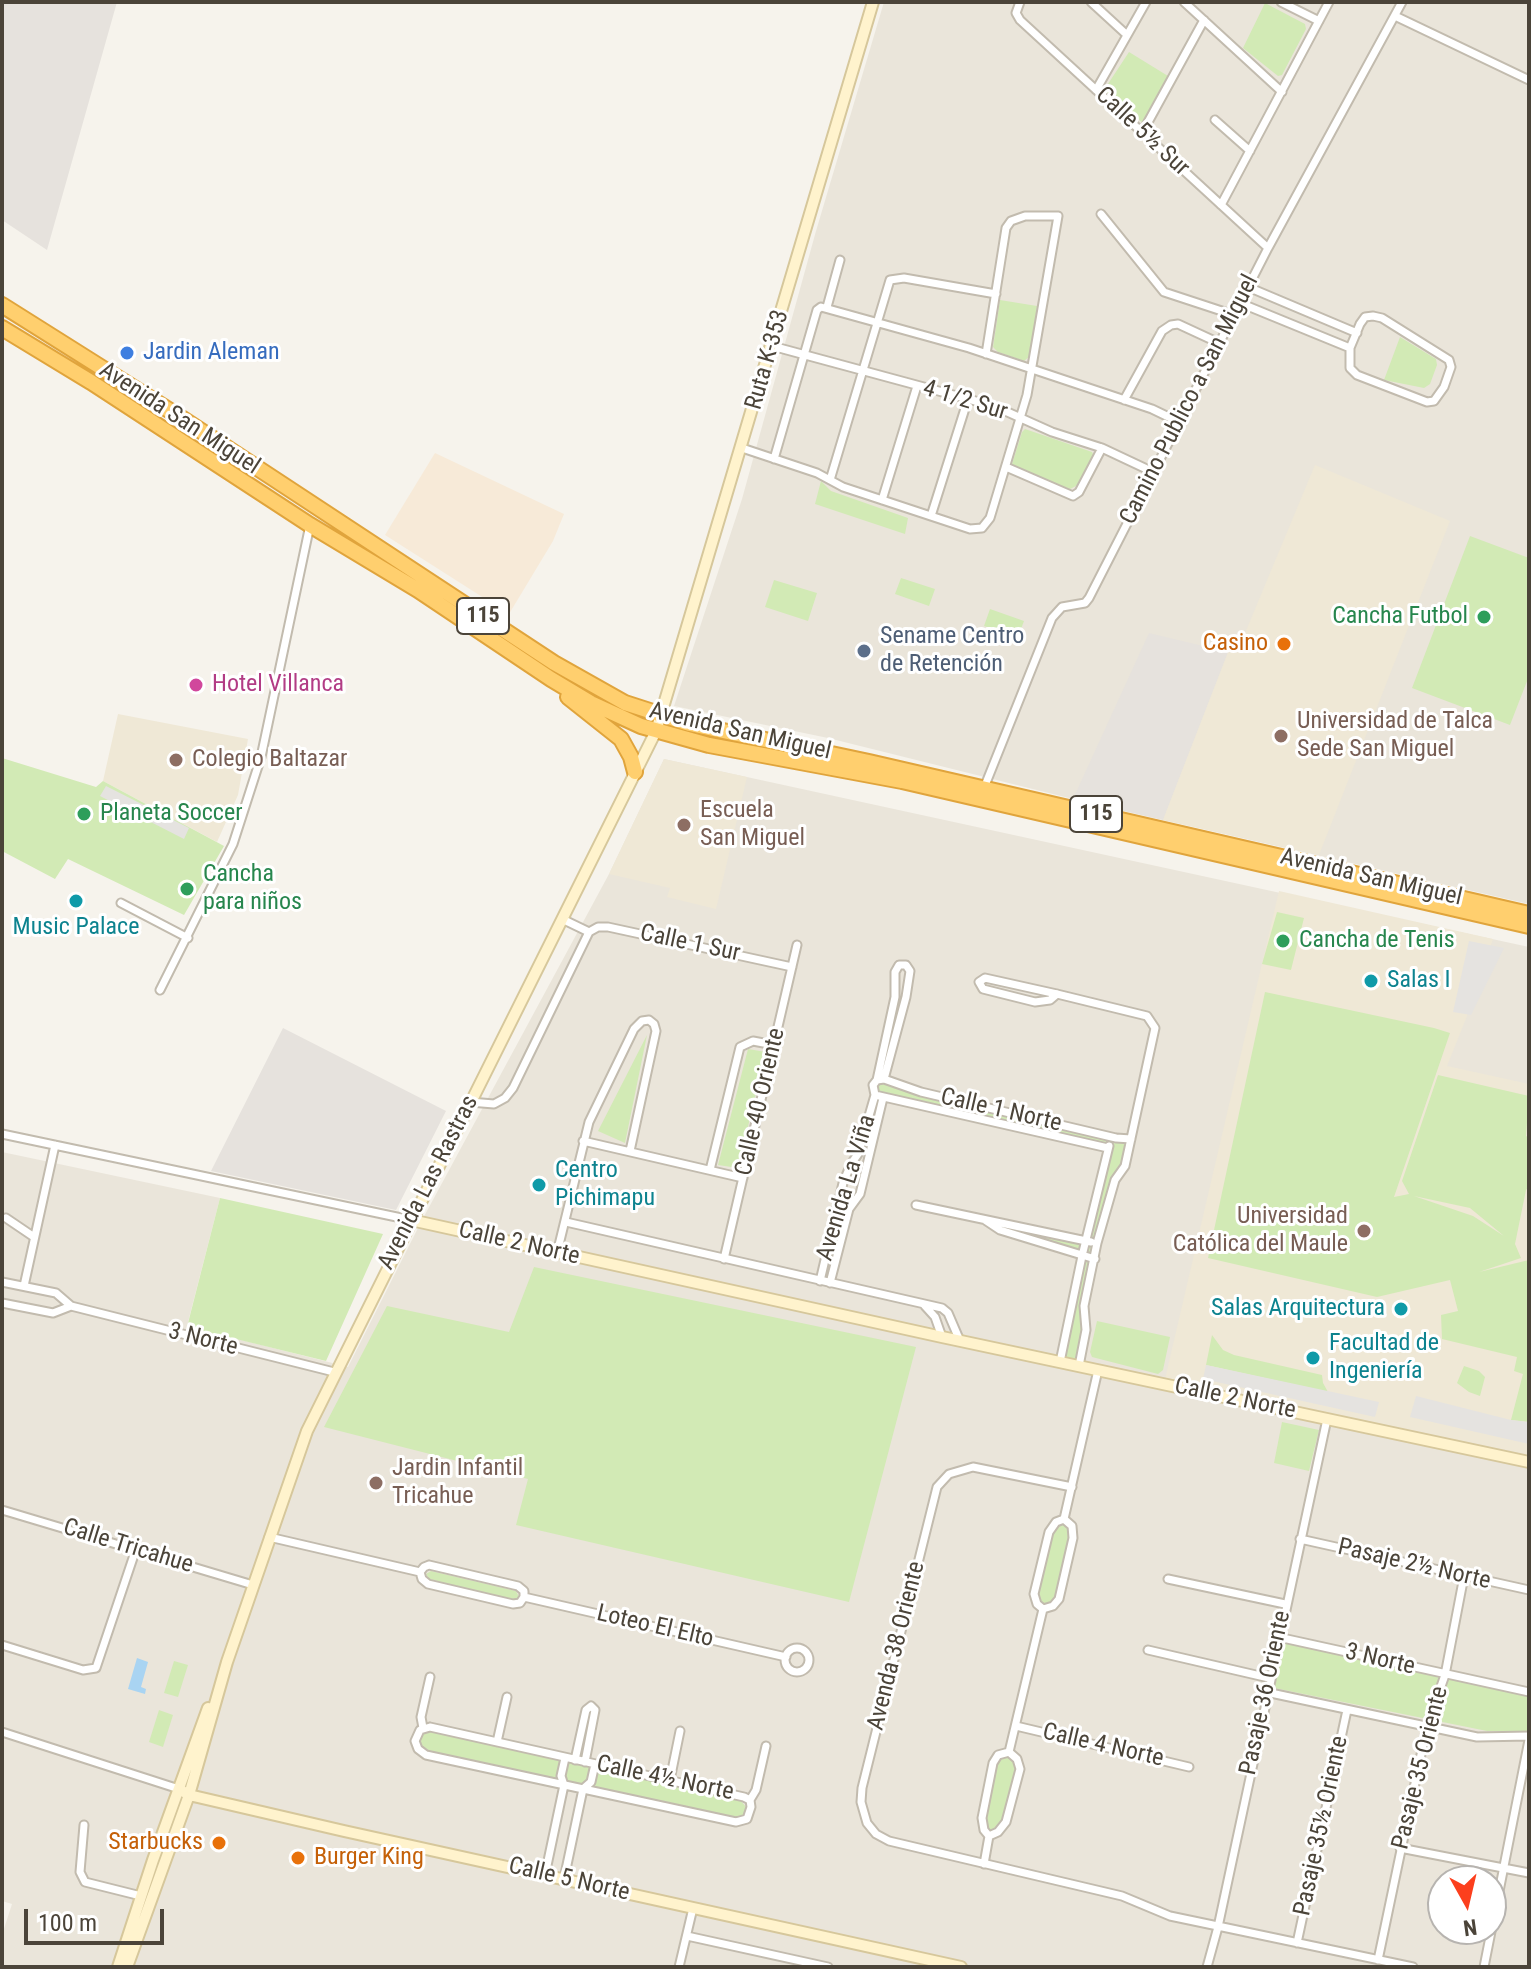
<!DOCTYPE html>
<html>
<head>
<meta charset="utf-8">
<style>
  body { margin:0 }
  #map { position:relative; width:1531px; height:1969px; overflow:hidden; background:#f6f3ec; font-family:"Roboto Condensed",sans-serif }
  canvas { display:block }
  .frame { position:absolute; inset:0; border:4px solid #4b4439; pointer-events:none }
  .north { position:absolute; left:1427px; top:1865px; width:80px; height:80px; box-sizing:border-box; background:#fff; border:2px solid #b7b4b0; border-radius:50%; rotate:172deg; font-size:22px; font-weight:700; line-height:32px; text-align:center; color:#4b4439 }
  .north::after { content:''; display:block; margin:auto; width:28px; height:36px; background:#fc3f1d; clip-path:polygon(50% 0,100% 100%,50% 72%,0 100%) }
  .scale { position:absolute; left:24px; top:1909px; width:140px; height:36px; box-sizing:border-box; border:4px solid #4b4439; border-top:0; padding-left:10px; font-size:24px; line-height:28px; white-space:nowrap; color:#4b4439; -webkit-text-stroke:6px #fff; paint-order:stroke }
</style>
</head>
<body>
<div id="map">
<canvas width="1531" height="1969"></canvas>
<div class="frame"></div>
<div class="north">N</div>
<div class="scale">100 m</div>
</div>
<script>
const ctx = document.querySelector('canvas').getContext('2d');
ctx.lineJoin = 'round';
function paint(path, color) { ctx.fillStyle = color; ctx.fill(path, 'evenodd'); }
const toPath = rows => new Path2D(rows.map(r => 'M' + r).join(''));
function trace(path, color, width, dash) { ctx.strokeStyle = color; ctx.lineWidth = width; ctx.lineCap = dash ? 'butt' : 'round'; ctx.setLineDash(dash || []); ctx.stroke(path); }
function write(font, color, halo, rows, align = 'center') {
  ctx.font = font + ' "Roboto Condensed",sans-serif'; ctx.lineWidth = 6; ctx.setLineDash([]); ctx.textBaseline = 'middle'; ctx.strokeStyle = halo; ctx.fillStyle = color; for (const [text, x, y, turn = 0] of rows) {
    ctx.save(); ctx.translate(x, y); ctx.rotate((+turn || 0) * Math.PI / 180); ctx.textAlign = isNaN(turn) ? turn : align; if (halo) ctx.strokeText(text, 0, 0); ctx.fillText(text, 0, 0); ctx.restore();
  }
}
paint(toPath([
  [884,2,1529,2,1529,904,1073,799,828,738,674,706,742,499,816,231],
  [664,759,1529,947,1529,1967,2,1967,2,1935,12,1904,2,1901,2,1152,220,1198,187,1326,348,1367,421,1222,609,874],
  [1443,1881,1491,1881,1491,1929,1443,1929]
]), '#eae5da');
paint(toPath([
  [435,453,564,514,553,541,509,614,385,535]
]), '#f7ead8');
paint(toPath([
  [2,2,117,2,47,250,2,220],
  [1149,633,1228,652,1163,820,1073,799],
  [283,1028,446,1111,396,1210,211,1171]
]), '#e6e2dd');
paint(toPath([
  [1315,465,1450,521,1319,855,1163,820,1234,637,1243,638],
  [118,714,248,739,238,795,217,842,103,781],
  [664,759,747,777,716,909,667,897,670,888,609,874],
  [1279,891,1493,939,1467,1016,1447,1066,1529,1084,1529,1455,1165,1379]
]), '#efe8d6');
paint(toPath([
  [1265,3,1305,24,1306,29,1282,75,1278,76,1243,48],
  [1129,52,1168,76,1144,124,1104,90],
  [1000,300,1037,306,1030,356,1024,361,998,352,993,347],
  [1400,337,1436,359,1437,365,1430,384,1424,388,1384,380],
  [1025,429,1092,452,1094,456,1078,485,1070,489,1015,468,1012,464,1022,432],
  [821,481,831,491,908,518,905,534,815,504],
  [1470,536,1529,558,1529,676,1510,725,1412,688],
  [901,578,935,589,929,606,895,594],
  [774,580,817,593,808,621,765,607],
  [990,609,1024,621,1018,637,984,626],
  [2,758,96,787,103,781,224,846,184,915,68,859,55,879,2,851],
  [1277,912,1304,918,1291,970,1262,964],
  [1265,992,1434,1028,1450,1033,1394,1197,1409,1194,1402,1181,1438,1075,1529,1096,1526,1136,1529,1138,1529,1186,1526,1190,1515,1244,1521,1258,1479,1272,1529,1260,1529,1422,1511,1420,1523,1374,1514,1371,1517,1357,1442,1339,1441,1315,1458,1311,1450,1280,1377,1297,1208,1258],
  [1414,1196,1470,1208,1504,1236,1473,1216],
  [647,1035,625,1143,598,1131],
  [748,1049,766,1052,738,1168,718,1165],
  [877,1080,1131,1139,1125,1166,1116,1177,1084,1306,1086,1322,1079,1366,1060,1362,1085,1250,1000,1230,983,1219,1087,1240,1108,1148,877,1097,875,1082],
  [220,1198,383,1234,326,1361,187,1327],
  [534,1267,916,1347,849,1602,516,1525,528,1479,324,1427,387,1306,509,1332],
  [1097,1321,1170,1337,1163,1370,1158,1374,1092,1357,1090,1352],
  [1212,1335,1223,1350,1234,1355,1322,1375,1323,1383,1328,1392,1206,1365],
  [1464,1366,1479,1371,1485,1377,1480,1396,1469,1392,1457,1383],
  [1282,1422,1319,1430,1309,1471,1274,1463],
  [1060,1520,1072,1526,1059,1599,1048,1609,1035,1599,1049,1532],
  [431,1571,516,1591,519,1597,514,1600,429,1579,426,1574],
  [1283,1643,1529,1695,1529,1731,1487,1731,1274,1688],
  [174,1661,188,1665,178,1697,164,1693],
  [159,1710,173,1715,163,1747,149,1742],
  [429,1731,741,1801,746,1807,744,1815,736,1818,432,1752,420,1745,421,1735],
  [1009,1752,1019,1763,1006,1822,989,1836,982,1823,995,1759]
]), '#d2eab5');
paint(toPath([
  [106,786,189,828,184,839,100,796],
  [1469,941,1504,948,1471,1015,1453,1012],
  [1206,1365,1379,1402,1375,1417,1203,1379],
  [1416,1396,1511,1420,1529,1422,1529,1444,1410,1417]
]), '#e5e3e0');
paint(toPath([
  [137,1658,148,1662,141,1687,146,1689,145,1694,128,1689]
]), '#a9d4f2');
const street = toPath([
  [1020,2,1016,13,1020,20,1268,248],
  [1091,2,1127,35],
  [1184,2,1282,92],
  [1281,2,1319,21],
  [1395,16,1529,80],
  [1096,90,1146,2],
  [1215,120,1250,151],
  [1142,133,1204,20],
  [1221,205,1329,2],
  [1101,214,1164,292,1234,315],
  [1248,287,1357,333],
  [1240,303,1350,348],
  [827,307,840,260],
  [1373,316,1382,318,1449,360,1451,367,1444,387,1434,401,1427,402,1357,375,1350,368,1350,348,1360,324,1365,317,1373,316],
  [772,346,994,406,1052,432,1102,448,1153,472],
  [1124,400,1162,331,1171,325,1178,324,1219,343],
  [742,448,817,473,843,487,970,529,982,528,990,518,1027,395,1058,216,1025,216,1011,221,1006,228,986,354],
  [774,459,817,310,821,307,969,348,1152,409,1179,422],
  [1006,467,1073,496,1079,492,1102,448],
  [830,480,890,280,904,278,996,294],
  [882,500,917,386],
  [931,516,968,399],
  [984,788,1052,618,1062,607,1085,603,1089,598,1268,248,1402,2],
  [121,903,188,938],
  [589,932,598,927,608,927,792,967],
  [160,990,233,844,261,757,310,525],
  [1057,994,1050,1000,1035,1002,983,989,979,982,985,978,1057,994,1147,1016,1155,1028,1125,1166,1115,1180,1097,1243,1084,1306,1086,1330,1079,1366],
  [877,1080,895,997,895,972,899,965,906,965,910,971,906,997,884,1079],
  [875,1095,1108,1148],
  [470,1102,494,1104,505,1098,513,1088,589,932,562,919],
  [2,1134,411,1220],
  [583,1141,743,1178],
  [710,1170,740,1047,753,1041,774,1045],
  [916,1205,1091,1242],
  [6,1218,34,1237],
  [985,1220,1000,1230,1095,1259],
  [566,1222,942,1308,948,1313,960,1341],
  [557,1253,589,1122,634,1029,642,1021,649,1020,654,1024,656,1031,630,1151],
  [724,1259,797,945],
  [820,1281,843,1183,851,1164,858,1154,875,1095,873,1085,877,1080,884,1079,921,1092,1116,1138,1131,1139],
  [2,1282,56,1293,71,1306,334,1372],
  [830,1283,849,1209,860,1194,883,1098],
  [24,1286,55,1145],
  [2,1303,53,1313,71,1306],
  [925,1306,935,1317,942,1337],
  [1060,1362,1082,1256,1109,1146],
  [1072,1487,973,1467,949,1474,937,1487,862,1788,861,1802,867,1823,876,1834,889,1841,1122,1896,1170,1916,1413,1967],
  [2,1510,253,1585],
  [1064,1519,1098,1370],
  [269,1537,420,1572],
  [1300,1539,1529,1590],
  [429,1565,518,1586,524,1591,524,1597,520,1603,513,1604,428,1584,422,1579,420,1572,424,1567,429,1565],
  [1168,1579,1285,1604],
  [524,1597,786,1657],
  [1043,1609,1053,1606,1059,1599,1073,1538,1072,1526,1064,1519],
  [1043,1609,1037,1604,1034,1594,1049,1532,1056,1522,1064,1519],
  [1278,1637,1529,1692],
  [2,1645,83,1670,96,1668,136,1549],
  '785 1660a12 12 0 1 1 24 0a12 12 0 1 1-24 0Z',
  [1148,1650,1269,1678],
  [1266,1692,1477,1737,1529,1736],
  [1016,1726,1189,1767],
  [430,1727,744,1797,750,1800,751,1807,747,1819,736,1822,426,1755,418,1749,415,1741,420,1730,430,1727],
  [423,1728,421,1717,430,1677],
  [2,1732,179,1789],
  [497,1742,507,1697],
  [1009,1752,1017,1759,1020,1769,1006,1822,998,1832,989,1836,984,1830,982,1818,993,1763,998,1755,1009,1752],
  [1009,1752,1043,1609],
  [575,1760,586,1710,591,1706,595,1710,585,1762],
  [670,1780,680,1731],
  [750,1800,756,1790,766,1746],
  [84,1825,80,1872,85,1882,141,1896],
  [1400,1848,1529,1873],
  [984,1864,989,1836],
  [545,1875,564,1785,561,1776,565,1758],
  [564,1879,583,1789,591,1782,595,1764],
  [687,1936,828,1967],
  [1297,1943,1347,1710],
  [1378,1960,1427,1726,1445,1675,1464,1576],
  [679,1967,693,1908],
  [1207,1967,1218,1927,1327,1419],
  [1484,1967,1529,1740]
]);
const secondary = toPath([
  [411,1220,942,1337,1529,1462],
  [179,1789,189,1795,344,1831,961,1967],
  [118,1967,153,1860,208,1708],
  [127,1967,189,1795,227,1662,307,1431,656,731,873,2]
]);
const highway = toPath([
  [2,305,183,419,554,663,625,703,690,724,869,762,1529,914],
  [2,328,91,382,310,525,418,590,551,679,591,703,641,726,709,745,902,781,1529,926],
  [568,697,621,739,631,757,635,772]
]);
trace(street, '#c2bbae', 11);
trace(secondary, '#d6c79b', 14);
trace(highway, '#e0a43c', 18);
trace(street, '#fff', 7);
trace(secondary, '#fff3cd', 10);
trace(highway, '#ffcf6e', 14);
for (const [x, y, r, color] of [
  [127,353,8,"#3f7fe0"],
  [1484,617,8,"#2e9e5b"],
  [1284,644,8,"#e8710a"],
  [864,651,8,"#5c6f8a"],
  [196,685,8,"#d1479c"],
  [1281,736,8,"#8d6e63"],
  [176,760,8,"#8d6e63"],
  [84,814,8,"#2e9e5b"],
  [684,825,8,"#8d6e63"],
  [187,889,8,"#2e9e5b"],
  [76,901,8,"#0f9aa8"],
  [1283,941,8,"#2e9e5b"],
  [1371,981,8,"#0f9aa8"],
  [539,1185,8,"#0f9aa8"],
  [1364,1231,8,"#8d6e63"],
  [1401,1309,8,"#0f9aa8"],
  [1313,1358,8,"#0f9aa8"],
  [376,1483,8,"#8d6e63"],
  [219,1843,8,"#e8710a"],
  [298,1858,8,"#e8710a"]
]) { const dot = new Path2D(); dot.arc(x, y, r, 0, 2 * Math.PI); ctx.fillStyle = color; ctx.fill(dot); trace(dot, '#fff', 3); }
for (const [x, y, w] of [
  [483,616,52],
  [1096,814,52]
]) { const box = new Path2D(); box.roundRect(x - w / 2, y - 18, w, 36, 6); ctx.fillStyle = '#fff'; ctx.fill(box); trace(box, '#4b4439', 2); }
write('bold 22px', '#4b4439', null, [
  ["115",483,616],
  ["115",1096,814]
]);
write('24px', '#4b4439', '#fff', [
  ["Calle 5½ Sur",1142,132,43],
  ["Ruta K-353",768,360,-74],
  ["Camino Publico a San Miguel",1190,400,-63],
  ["4 1/2 Sur",965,401,17],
  ["Avenida San Miguel",179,419,33],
  ["Avenida San Miguel",740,732,13],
  ["Avenida San Miguel",1371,878,13],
  ["Calle 1 Sur",690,944,12],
  ["Calle 40 Oriente",761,1102,-77],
  ["Calle 1 Norte",1001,1111,13],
  ["Avenida Las Rastras",429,1183,-63],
  ["Avenida La Viña",847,1188,-73],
  ["Calle 2 Norte",519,1244,13],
  ["3 Norte",203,1340,14],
  ["Calle 2 Norte",1235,1399,12],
  ["Calle Tricahue",128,1547,17],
  ["Pasaje 2½ Norte",1414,1565,13],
  ["Loteo El Elto",655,1627,13],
  ["Avenda 38 Oriente",897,1646,-76],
  ["3 Norte",1380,1660,13],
  ["Pasaje 36 Oriente",1266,1693,-78],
  ["Calle 4 Norte",1103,1746,13],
  ["Pasaje 35 Oriente",1421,1768,-76],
  ["Calle 4½ Norte",665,1779,12],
  ["Pasaje 35½ Oriente",1322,1826,-78],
  ["Calle 5 Norte",569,1880,13]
]);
write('24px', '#366cbe', '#fff', [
  ["Jardin Aleman",143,353]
], 'left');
write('24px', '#27864d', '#fff', [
  ["Cancha Futbol",1468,617,"right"],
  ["Planeta Soccer",100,814],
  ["Cancha",203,875],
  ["para niños",203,903],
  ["Cancha de Tenis",1299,941]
], 'left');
write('24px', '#4e5e75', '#fff', [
  ["Sename Centro",880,637],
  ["de Retención",880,665]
], 'left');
write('24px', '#c56008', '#fff', [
  ["Casino",1268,644],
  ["Starbucks",203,1843],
  ["Burger King",314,1858,"left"]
], 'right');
write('24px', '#b23c85', '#fff', [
  ["Hotel Villanca",212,685]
], 'left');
write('24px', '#785e54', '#fff', [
  ["Universidad de Talca",1297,722],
  ["Sede San Miguel",1297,750],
  ["Colegio Baltazar",192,760],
  ["Escuela",700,811],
  ["San Miguel",700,839],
  ["Universidad",1348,1217,"right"],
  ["Católica del Maule",1348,1245,"right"],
  ["Jardin Infantil",392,1469],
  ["Tricahue",392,1497]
], 'left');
write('24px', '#0d838f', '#fff', [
  ["Music Palace",76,928,"center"],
  ["Salas I",1387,981],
  ["Centro",555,1171],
  ["Pichimapu",555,1199],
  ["Salas Arquitectura",1385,1309,"right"],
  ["Facultad de",1329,1344],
  ["Ingeniería",1329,1372]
], 'left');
</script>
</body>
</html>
